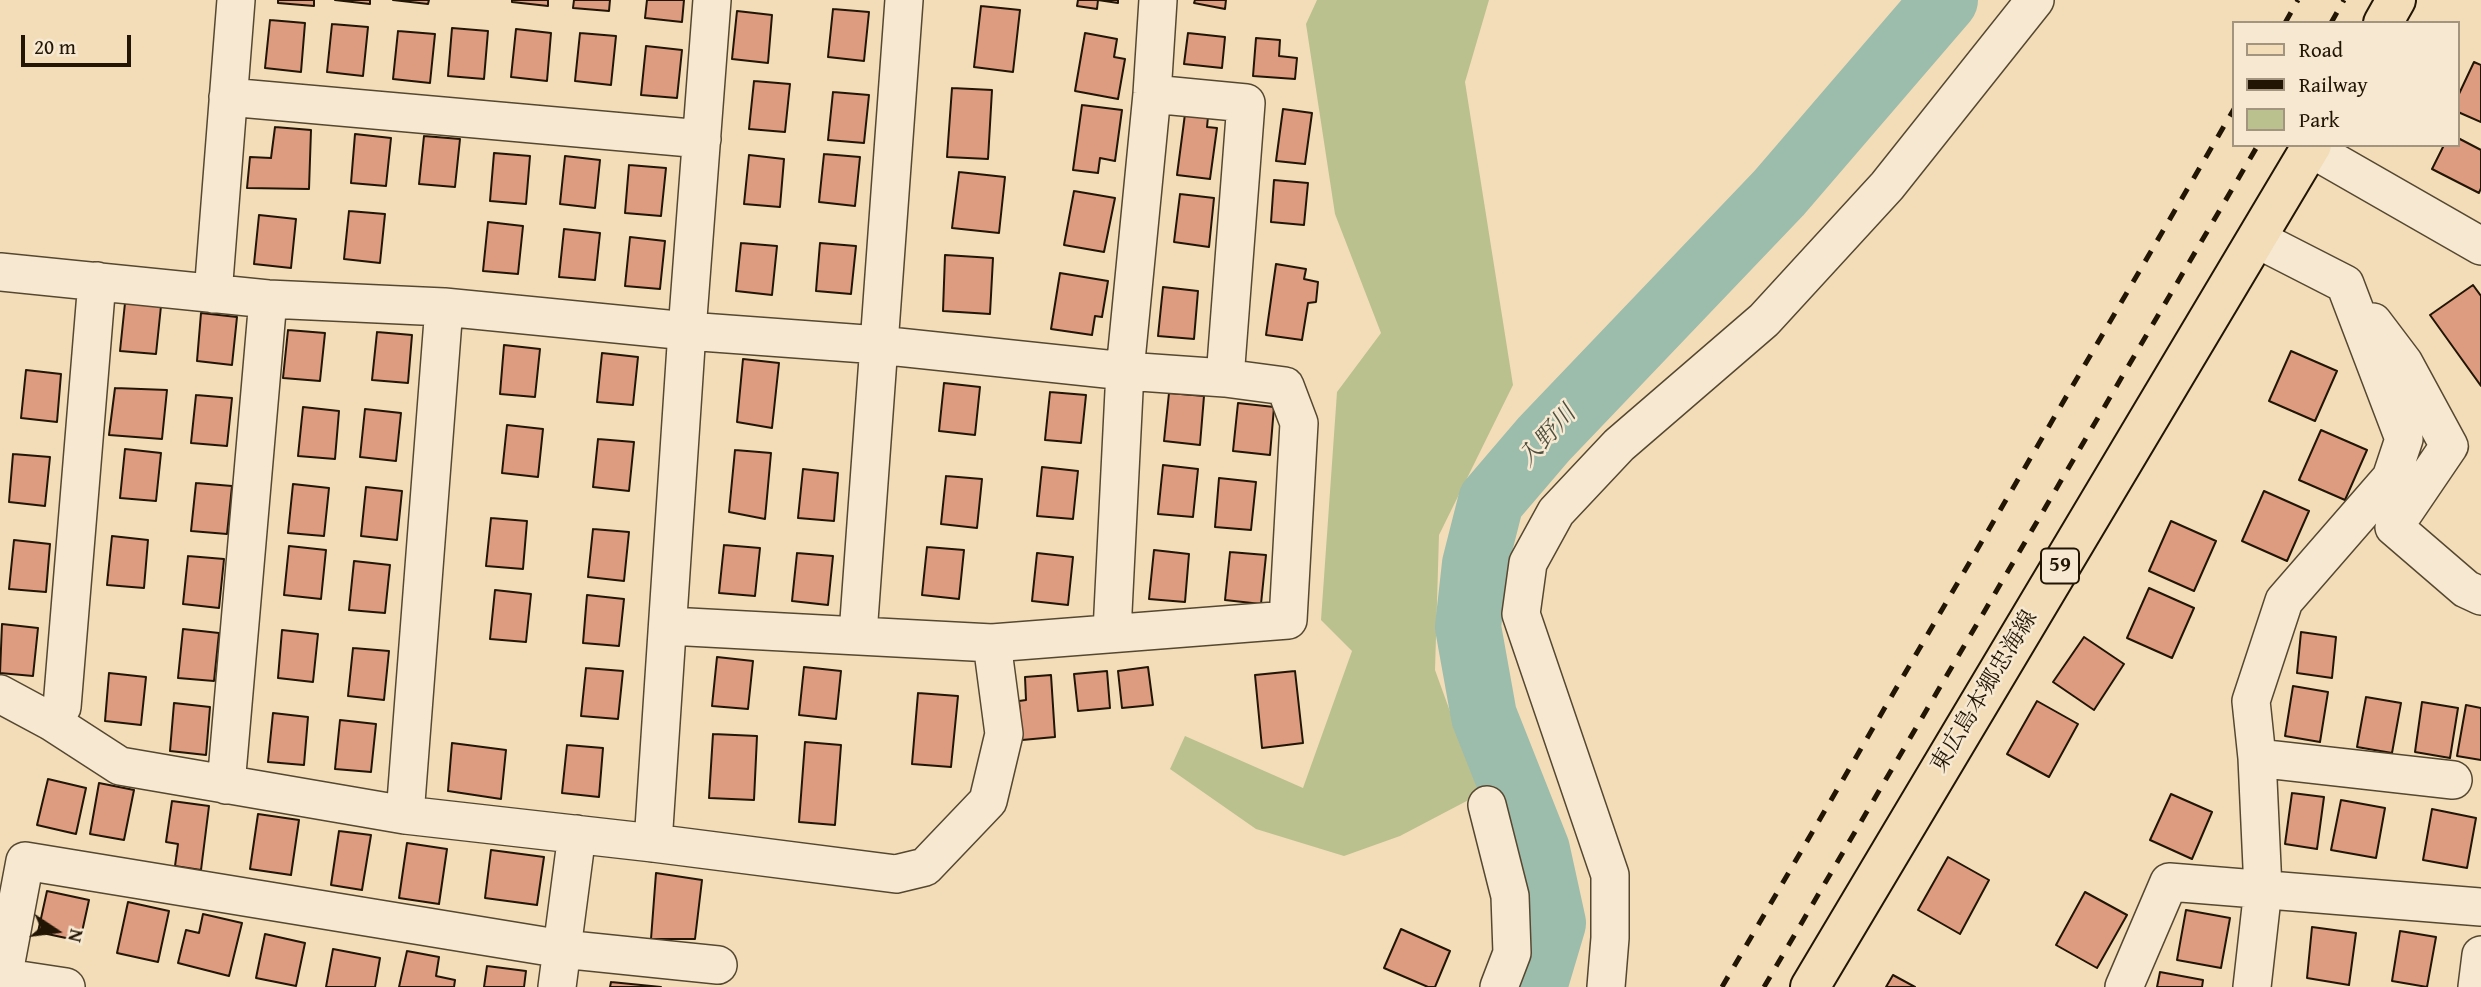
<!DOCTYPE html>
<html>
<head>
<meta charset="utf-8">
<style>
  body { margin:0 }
  #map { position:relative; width:2481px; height:987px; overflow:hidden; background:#f2ddb8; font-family:"Gentium Book Plus",serif }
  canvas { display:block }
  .legend { position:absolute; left:2232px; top:21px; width:228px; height:126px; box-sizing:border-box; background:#f7e9d1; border:2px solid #a2947f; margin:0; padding:9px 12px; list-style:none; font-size:21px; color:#221504 }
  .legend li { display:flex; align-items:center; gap:14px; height:35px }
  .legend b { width:35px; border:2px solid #a2947f }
  .north { position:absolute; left:21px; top:896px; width:70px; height:70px; -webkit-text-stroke:5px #f7e9d1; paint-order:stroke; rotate:103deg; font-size:19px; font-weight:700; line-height:28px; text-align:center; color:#221504 }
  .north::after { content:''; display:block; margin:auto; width:24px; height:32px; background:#221504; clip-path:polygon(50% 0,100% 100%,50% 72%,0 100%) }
  .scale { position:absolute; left:21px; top:35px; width:110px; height:32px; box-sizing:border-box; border:4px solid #221504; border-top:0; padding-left:9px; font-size:21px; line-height:24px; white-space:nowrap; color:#221504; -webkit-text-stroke:5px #f7e9d1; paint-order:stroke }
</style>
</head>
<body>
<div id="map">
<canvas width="2481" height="987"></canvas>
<ul class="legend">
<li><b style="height:9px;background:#f2ddb8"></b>Road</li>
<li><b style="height:9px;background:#221504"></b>Railway</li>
<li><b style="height:19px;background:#bac18f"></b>Park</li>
</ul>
<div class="north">N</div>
<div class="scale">20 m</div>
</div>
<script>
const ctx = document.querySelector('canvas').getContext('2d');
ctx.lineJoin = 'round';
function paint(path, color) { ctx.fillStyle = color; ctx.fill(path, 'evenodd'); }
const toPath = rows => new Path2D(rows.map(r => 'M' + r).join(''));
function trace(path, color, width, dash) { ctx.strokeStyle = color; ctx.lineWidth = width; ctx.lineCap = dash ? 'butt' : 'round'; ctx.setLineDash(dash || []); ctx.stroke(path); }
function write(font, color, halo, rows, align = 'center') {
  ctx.font = font + ' "Gentium Book Plus","Noto Serif JP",serif'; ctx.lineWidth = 5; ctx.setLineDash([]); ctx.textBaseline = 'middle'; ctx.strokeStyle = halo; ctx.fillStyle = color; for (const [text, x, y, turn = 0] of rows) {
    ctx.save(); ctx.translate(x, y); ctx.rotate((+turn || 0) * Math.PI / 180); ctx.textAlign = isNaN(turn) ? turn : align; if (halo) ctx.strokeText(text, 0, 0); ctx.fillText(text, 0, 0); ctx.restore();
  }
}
paint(toPath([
  [1317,0,1489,0,1465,82,1513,385,1439,535,1435,670,1480,794,1400,836,1344,856,1256,829,1170,769,1185,736,1303,788,1352,651,1321,620,1337,392,1381,333,1335,214,1306,24]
]), '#bac18f');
trace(toPath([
  [1534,987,1553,923,1537,850,1484,716,1468,627,1475,564,1491,501,1544,439,1779,193,1945,0]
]), '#9cbcac', 66);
const building = toPath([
  [278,0,314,0,314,6,278,3,278,0],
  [335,0,370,0,370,4,335,0],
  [393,0,429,0,428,4,393,0],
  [512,0,548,0,548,6,512,2,512,0],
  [574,0,610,0,609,11,573,8,574,0],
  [647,0,684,0,682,22,645,18,647,0],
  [1078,0,1118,0,1118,3,1098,0,1097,9,1077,6,1078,0],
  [1195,0,1226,0,1225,9,1194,3,1195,0],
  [981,6,1020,10,1013,72,974,67,981,6],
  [833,9,869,12,864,61,828,57,833,9],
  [737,11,772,15,768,63,732,59,737,11],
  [270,20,305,23,301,72,265,68,270,20],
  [332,24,368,27,363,76,327,72,332,24],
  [452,28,488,31,484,79,448,76,452,28],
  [516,29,551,33,547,81,511,77,516,29],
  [398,31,435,34,430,83,393,79,398,31],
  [580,33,616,36,611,85,575,81,580,33],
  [1085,33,1117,39,1114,57,1125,59,1118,99,1075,91,1085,33],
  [1188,33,1225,37,1222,68,1184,64,1188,33],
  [1256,38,1280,40,1279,56,1297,58,1295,79,1253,76,1256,38],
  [646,46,682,50,677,98,641,95,646,46],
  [2474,62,2481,65,2481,122,2458,112,2458,96,2474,62],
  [754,81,790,84,785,132,749,129,754,81],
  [952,88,992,90,988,159,947,157,952,88],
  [833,92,869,95,864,143,828,140,833,92],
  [1082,105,1122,110,1115,161,1100,158,1098,173,1073,170,1082,105],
  [1283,109,1312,113,1305,164,1276,161,1283,109],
  [1185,114,1208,117,1207,127,1217,128,1210,179,1177,175,1185,114],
  [275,127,311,130,309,189,247,188,250,157,271,158,275,127],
  [355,134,391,138,386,186,351,183,355,134],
  [424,136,460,139,455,187,419,184,424,136],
  [2458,138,2481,150,2481,188,2479,193,2432,169,2444,145,2458,145,2458,138],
  [494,153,530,156,526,204,490,201,494,153],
  [824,154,860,157,855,206,819,202,824,154],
  [749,155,784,159,780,207,744,204,749,155],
  [565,156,600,160,595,208,560,204,565,156],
  [629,165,666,168,661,216,625,213,629,165],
  [959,172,1005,177,999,233,952,228,959,172],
  [1274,180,1308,183,1304,225,1271,222,1274,180],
  [1074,191,1115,198,1104,252,1064,245,1074,191],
  [1180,194,1214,198,1209,247,1174,242,1180,194],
  [349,211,385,214,380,263,344,259,349,211],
  [259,215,296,219,291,268,254,264,259,215],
  [488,222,523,226,518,274,483,271,488,222],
  [564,229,600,233,595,280,559,277,564,229],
  [630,237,665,241,660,289,625,286,630,237],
  [741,243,777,246,772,295,736,291,741,243],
  [820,243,856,246,851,294,816,291,820,243],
  [945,255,993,258,990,314,943,311,945,255],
  [1276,264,1306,269,1304,279,1318,282,1316,302,1308,303,1302,340,1266,335,1276,264],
  [1060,273,1108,281,1102,317,1095,316,1092,335,1051,329,1060,273],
  [2473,285,2481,296,2481,386,2430,315,2473,285],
  [1163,287,1198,291,1194,339,1158,336,1163,287],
  [125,303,161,306,156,354,120,351,125,303],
  [201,313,237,317,232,365,197,361,201,313],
  [288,330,325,333,320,381,283,378,288,330],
  [377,332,412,335,408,383,372,380,377,332],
  [504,345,540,349,535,397,500,394,504,345],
  [2291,351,2337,371,2315,421,2269,401,2291,351],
  [602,353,638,357,633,405,597,402,602,353],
  [743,359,779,363,772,428,737,422,743,359],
  [26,370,61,374,57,422,21,418,26,370],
  [944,383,980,387,975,435,939,431,944,383],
  [115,388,167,390,162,439,109,435,115,388],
  [1050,392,1086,395,1081,443,1045,440,1050,392],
  [1169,393,1204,396,1200,445,1164,441,1169,393],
  [196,395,232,398,227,446,191,443,196,395],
  [1238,403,1274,407,1270,455,1233,451,1238,403],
  [303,407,339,411,335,459,298,456,303,407],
  [365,409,401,413,396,461,360,457,365,409],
  [507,425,543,429,538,477,502,473,507,425],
  [2321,430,2367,450,2345,500,2299,480,2321,430],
  [598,439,634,442,629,491,593,487,598,439],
  [125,449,161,453,156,501,120,498,125,449],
  [735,450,771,453,765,519,729,512,735,450],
  [13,454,50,457,45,506,9,502,13,454],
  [1163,465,1198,469,1193,517,1158,514,1163,465],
  [1042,467,1078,471,1073,519,1037,516,1042,467],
  [803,469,838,473,834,521,798,518,803,469],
  [946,476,982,479,977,528,941,524,946,476],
  [1219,478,1256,482,1251,530,1215,527,1219,478],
  [196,483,232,486,227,534,191,531,196,483],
  [293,484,329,488,324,536,288,533,293,484],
  [366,487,402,491,397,540,361,536,366,487],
  [2264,491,2309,511,2287,561,2242,541,2264,491],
  [491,518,527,521,523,569,486,566,491,518],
  [2171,521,2216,541,2194,591,2149,571,2171,521],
  [593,529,629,532,624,581,588,577,593,529],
  [112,536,148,540,144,588,107,585,112,536],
  [14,540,50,544,46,592,9,589,14,540],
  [724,545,760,548,755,596,719,593,724,545],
  [289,546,326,550,321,599,284,595,289,546],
  [927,547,964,550,959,599,922,595,927,547],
  [1154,550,1189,554,1185,602,1149,599,1154,550],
  [1230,552,1266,555,1261,604,1225,600,1230,552],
  [797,553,833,556,828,605,792,601,797,553],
  [1037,553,1073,557,1068,605,1032,601,1037,553],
  [188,556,224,559,219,608,183,604,188,556],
  [354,561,390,565,385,613,349,610,354,561],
  [2149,588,2194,608,2172,658,2127,638,2149,588],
  [495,590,531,594,526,642,490,639,495,590],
  [587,595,624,599,619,646,583,643,587,595],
  [2,624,38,628,33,676,0,673,2,624],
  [183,629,219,633,214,681,178,678,183,629],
  [282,630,318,634,313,682,278,678,282,630],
  [2301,632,2336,637,2332,678,2297,673,2301,632],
  [2084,637,2124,664,2094,710,2053,682,2084,637],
  [353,648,389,651,384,700,348,696,353,648],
  [717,657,753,661,748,709,712,706,717,657],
  [804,667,841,671,836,719,799,715,804,667],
  [1148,667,1153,705,1122,708,1118,671,1148,667],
  [586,668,623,671,618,719,581,716,586,668],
  [1107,671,1110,708,1078,711,1074,674,1107,671],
  [1295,671,1303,743,1262,748,1255,675,1295,671],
  [109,673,146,677,141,725,105,721,109,673],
  [1051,675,1055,737,1022,740,1019,701,1026,700,1025,677,1051,675],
  [2293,686,2328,692,2320,742,2285,736,2293,686],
  [918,693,958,696,951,767,912,764,918,693],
  [2366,697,2401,703,2392,753,2357,747,2366,697],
  [2037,701,2078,724,2049,777,2007,754,2037,701],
  [2422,702,2458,708,2450,758,2415,752,2422,702],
  [174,703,210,707,206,755,170,751,174,703],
  [2466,705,2481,708,2481,760,2457,756,2466,705],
  [273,713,308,717,304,765,268,762,273,713],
  [340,720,376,724,371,772,335,769,340,720],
  [713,734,757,736,754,800,709,798,713,734],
  [805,742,841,745,835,825,799,822,805,742],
  [452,743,506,750,501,799,448,791,452,743],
  [567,745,603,748,599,797,562,793,567,745],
  [48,779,86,788,76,834,37,825,48,779],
  [99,783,134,790,124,840,90,834,99,783],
  [2292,793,2324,797,2317,849,2285,844,2292,793],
  [2171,794,2212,812,2192,859,2150,840,2171,794],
  [2341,800,2385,808,2376,858,2331,850,2341,800],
  [172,801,209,806,201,870,175,866,178,844,166,842,172,801],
  [2432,809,2476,818,2467,868,2423,860,2432,809],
  [258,814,299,820,291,875,250,869,258,814],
  [339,831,371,835,362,890,331,885,339,831],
  [407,843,447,849,439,904,399,898,407,843],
  [491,850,544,857,537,905,485,898,491,850],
  [1948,857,1989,880,1960,934,1918,910,1948,857],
  [656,873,702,880,695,939,651,939,656,873],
  [47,891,89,900,80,941,38,932,47,891],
  [2085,892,2127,915,2097,968,2056,945,2085,892],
  [128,902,169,911,158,962,117,953,128,902],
  [2186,910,2230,918,2221,968,2177,960,2186,910],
  [203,914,242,923,229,976,178,963,186,930,199,933,203,914],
  [2312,927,2356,933,2349,985,2307,978,2312,927],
  [1401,929,1450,951,1435,987,1428,987,1384,968,1401,929],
  [2400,931,2436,937,2427,987,2392,981,2400,931],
  [265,934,305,943,296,986,256,978,265,934],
  [333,949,380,958,375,987,326,987,333,949],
  [407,951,439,957,436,976,455,980,454,987,399,987,407,951],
  [487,966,526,971,524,987,484,987,487,966],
  [2160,972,2203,980,2202,987,2157,987,2160,972],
  [1893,975,1915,987,1886,987,1893,975],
  [611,982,661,987,610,987,611,982]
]);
paint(building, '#dd9b80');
trace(building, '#221504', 2);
const minor = toPath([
  [1152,94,1246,103,1225,378],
  [228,97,702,139],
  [2310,148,2481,246],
  [0,272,268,299,444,307,687,331,879,345,1125,371,1225,378,1285,386,1299,423,1288,620,992,643,669,626],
  [213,294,236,0],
  [2373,322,2404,363,2449,446,2394,527,2466,589,2481,596],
  [1112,632,1125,371,1152,94,1158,0],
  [858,634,904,0],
  [0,694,52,722,120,766,405,815,653,843,896,874,925,867,988,801,1004,734,992,643],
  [52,722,62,707,97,281],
  [2257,758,2453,780],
  [226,785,268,299],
  [1487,805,1510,896,1512,953,1499,987],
  [405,815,444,307],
  [653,843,687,331,712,0],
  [0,977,66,987],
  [3,978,25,861,562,949,718,965],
  [557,987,577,834],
  [1606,987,1610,938,1610,875,1521,614,1528,563,1556,512,1619,445,1764,320,1887,186,2035,0],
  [2124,987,2169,882,2481,907],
  [2252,987,2263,889,2257,758,2251,701,2284,601,2391,478,2404,439,2345,284,2257,239],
  [2477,987,2481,955]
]);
const major = toPath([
  [2383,23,2396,0],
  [1810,987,2312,145]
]);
trace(minor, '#564731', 40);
trace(major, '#221504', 42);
trace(minor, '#f7e9d1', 37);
trace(major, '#f2ddb8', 38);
trace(toPath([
  [2285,23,2298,0],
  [2331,23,2344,0],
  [1722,987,2234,109],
  [1764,987,2258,145]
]), '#221504', 5, [12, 12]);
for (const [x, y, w] of [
  [2060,566,38]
]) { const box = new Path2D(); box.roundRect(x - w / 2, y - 17.5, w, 35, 5); ctx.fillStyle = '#f7e9d1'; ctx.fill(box); trace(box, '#221504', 2); }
write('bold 21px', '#221504', null, [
  ["59",2060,566]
]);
write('23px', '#221504', '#f7e9d1', [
  ["東広島本郷忠海線",1985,692,-59]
]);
write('italic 24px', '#4d4f3f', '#f7e9d1', [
  ["入野川",1548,437,-48]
]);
</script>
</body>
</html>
